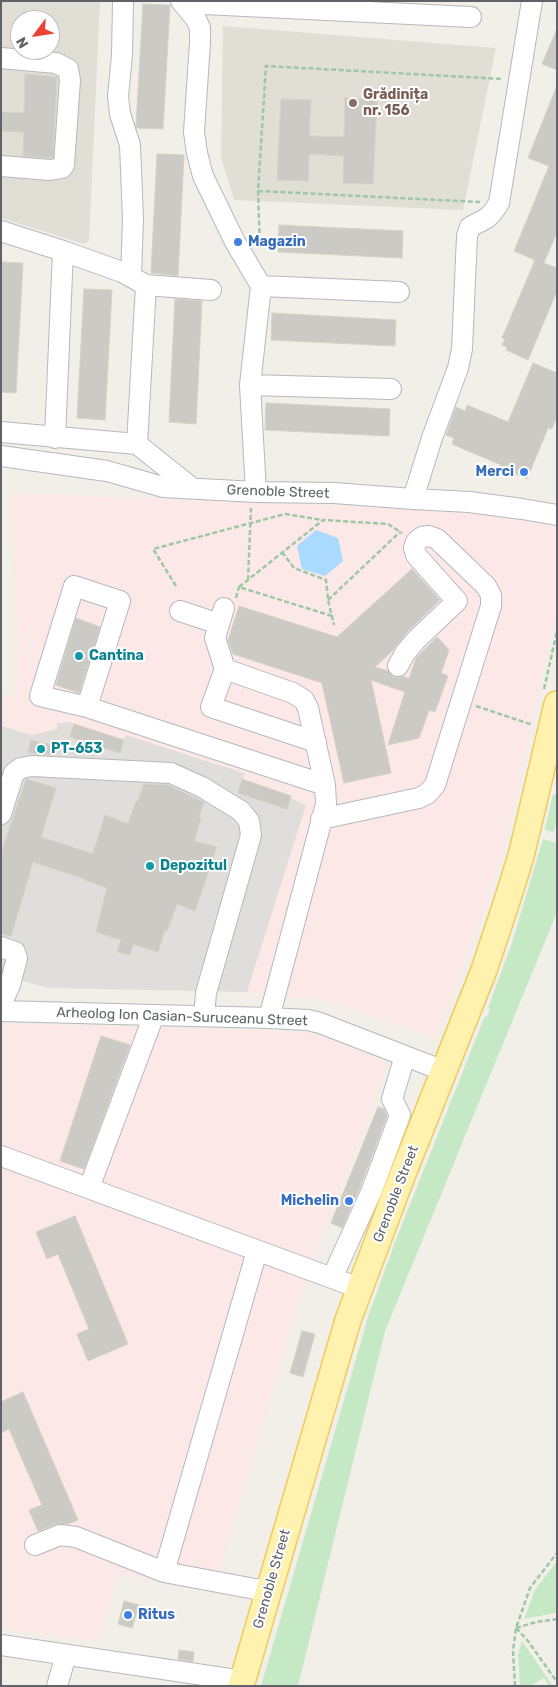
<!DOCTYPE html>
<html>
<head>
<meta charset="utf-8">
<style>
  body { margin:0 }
  #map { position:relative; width:558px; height:1687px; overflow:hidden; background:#f1efe8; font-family:Rubik,sans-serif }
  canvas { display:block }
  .frame { position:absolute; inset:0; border:2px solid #5f6368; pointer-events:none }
  .north { position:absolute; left:10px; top:10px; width:50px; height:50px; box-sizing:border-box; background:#fff; border:1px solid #bfc1c3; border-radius:50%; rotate:239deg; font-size:14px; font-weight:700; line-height:20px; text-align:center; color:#5f6368 }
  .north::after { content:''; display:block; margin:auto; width:18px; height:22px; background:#ea4335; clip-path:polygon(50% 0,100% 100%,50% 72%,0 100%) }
</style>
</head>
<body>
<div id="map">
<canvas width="558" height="1687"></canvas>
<div class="frame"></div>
<div class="north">N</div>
</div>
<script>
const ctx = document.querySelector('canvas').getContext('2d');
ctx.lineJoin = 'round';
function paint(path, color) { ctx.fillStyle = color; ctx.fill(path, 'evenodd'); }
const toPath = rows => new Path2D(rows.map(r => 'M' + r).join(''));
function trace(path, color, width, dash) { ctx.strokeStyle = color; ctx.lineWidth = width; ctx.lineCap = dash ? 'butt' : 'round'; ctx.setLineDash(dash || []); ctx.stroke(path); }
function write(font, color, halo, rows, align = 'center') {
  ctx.font = font + ' Rubik,sans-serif'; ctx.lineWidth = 4; ctx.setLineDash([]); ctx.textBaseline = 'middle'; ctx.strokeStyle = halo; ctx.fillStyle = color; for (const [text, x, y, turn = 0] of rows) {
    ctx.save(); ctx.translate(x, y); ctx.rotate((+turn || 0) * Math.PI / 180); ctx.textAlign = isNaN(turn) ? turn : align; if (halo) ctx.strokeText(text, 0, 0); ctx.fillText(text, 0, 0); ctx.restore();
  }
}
paint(toPath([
  [69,722,124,740,126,735,245,773,244,780,291,796,291,798,307,805,247,992,49,988,23,981,1,981,1,729,2,726,32,735,57,723]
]), '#e0deda');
paint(toPath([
  [1,1,100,1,89,241,84,244,1,218],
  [20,20,50,20,50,50,20,50],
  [223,26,496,48,463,210,234,200,221,158]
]), '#e1ded6');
paint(toPath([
  [10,493,425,509,506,516,550,524,557,528,557,613,505,842,481,919,436,1038,324,1000,247,992,306,805,291,798,291,796,243,779,244,773,126,735,124,740,69,722,57,723,57,729,32,735,2,726,1,729,1,695,16,697,18,643],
  [1,1023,310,1032,389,1063,308,1269,213,1592,123,1573,116,1579,99,1641,1,1629]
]), '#fce8e6');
paint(toPath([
  [553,794,557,795,557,819,554,832,545,830],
  [543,839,557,843,557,911,555,917,385,1331,298,1686,261,1686,369,1314,399,1232,485,1016,487,1017,490,1009,488,1008,511,946],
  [557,1561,557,1610,555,1613,524,1619,535,1590],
  [522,1641,553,1686,549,1686,544,1678,530,1686,520,1686,518,1655]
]), '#c5e8c5');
paint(toPath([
  [316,530,338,538,343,561,325,576,302,569,297,546]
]), '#aadaff');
const building = toPath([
  [143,4,170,5,163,129,137,128,136,126,143,4],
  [557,29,557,70,542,64,557,29],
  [25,74,57,77,53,158,23,156,24,132,1,131,1,112,24,113,25,74],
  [556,88,557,232,544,263,557,268,557,291,528,360,506,350,507,347,502,345,505,339,502,338,535,260,514,251,549,166,528,158,556,88],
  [345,98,377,100,373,184,343,183,344,156,309,154,308,181,277,180,281,99,311,100,309,136,344,137,345,98],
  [157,154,184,155,178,276,151,273,157,154],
  [279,225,403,231,402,258,278,252,279,225],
  [1,262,23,263,16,393,1,392,1,262],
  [84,289,112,290,105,420,77,418,84,289],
  [175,299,202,301,196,424,169,422,175,299],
  [272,313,396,320,395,346,271,340,272,313],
  [533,363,557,373,557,416,552,429,548,428,527,479,500,467,501,465,452,444,454,438,446,435,456,407,465,411,467,405,508,422,533,363],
  [266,403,390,409,389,436,265,430,266,403],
  [412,569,440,600,408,631,392,651,375,667,388,671,393,677,398,678,403,676,409,679,416,658,437,637,449,650,441,673,448,676,435,712,429,710,419,738,388,745,405,692,371,680,391,773,344,783,322,683,233,654,228,640,239,606,337,637,412,569],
  [76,618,100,627,79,693,56,685,76,618],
  [74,724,124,740,120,753,70,737,74,724],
  [31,740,54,746,52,755,36,754,28,752,31,740],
  [26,779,56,788,41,837,93,854,105,815,128,824,136,801,138,801,144,784,168,785,204,802,199,817,201,818,194,841,217,847,195,911,177,904,167,931,165,930,158,952,133,944,130,955,117,952,121,940,96,932,107,888,85,880,85,879,33,862,11,936,1,933,1,854,26,779],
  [242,779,291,796,287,809,238,793,242,779],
  [101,1036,130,1045,84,1169,60,1161,101,1036],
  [378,1107,384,1109,387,1116,361,1185,342,1228,331,1223,378,1107],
  [75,1216,128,1344,88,1361,77,1334,89,1329,58,1254,47,1259,36,1232,75,1216],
  [302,1331,315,1334,303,1377,290,1373,302,1331],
  [23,1392,78,1520,68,1524,56,1524,38,1531,29,1510,42,1505,9,1429,1,1433,1,1402,23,1392],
  [124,1601,139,1605,132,1628,118,1624,124,1601],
  [179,1650,194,1652,193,1662,178,1659,179,1650]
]);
paint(building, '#cccac5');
trace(building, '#d6d1c6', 1);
const minor = toPath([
  [123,1,122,55,118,96,120,114,130,145,133,219,131,277],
  [181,1,196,19,200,28,200,42,194,132,197,153,203,176,235,242,261,286],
  [189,9,204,4,471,17],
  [1,58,56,63,68,69,70,80,64,165,62,168,50,170,1,166],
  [1,231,63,251,122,272,146,285,211,290],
  [250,385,391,389],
  [1,432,137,444,192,488],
  [55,438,63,251],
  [137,444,146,285],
  [1,456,107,471,163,487,256,492,334,493,413,499,469,502,522,509,557,515],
  [256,492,250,385,261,286,399,292],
  [413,499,432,438,458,368,462,349,467,236,470,227,487,218,493,212,499,203,532,1],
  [224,608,215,638,225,669,293,693,304,700,308,708,325,785,326,804,269,1018],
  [180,611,219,624],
  [225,669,211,707,316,742],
  [87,707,120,601,74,586,40,696,87,707,325,785],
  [1,814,14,773,21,768,32,766,171,773,202,787,241,811,249,821,251,835,206,993,204,1016],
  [321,819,419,798,427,794,435,785,491,606,491,595,486,586,437,539,429,536,422,537,416,542,414,548,416,555,457,601,416,640,405,653,398,666],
  [1,947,15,952,17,958,10,985,1,1005],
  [1,1011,269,1018,308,1020,320,1023,444,1071],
  [1,1156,359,1288],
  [89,1188,154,1015],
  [332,1278,372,1190,400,1115,392,1099,405,1056],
  [35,1545,60,1535,76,1537,164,1572,255,1589,268,1589],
  [164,1572,257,1251],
  [1,1645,243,1681],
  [57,1686,66,1655]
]);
const major = toPath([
  [241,1686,348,1320,399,1184,484,970,506,904,521,856,533,806,557,704]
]);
trace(minor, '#b5b8bc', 22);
trace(major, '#f2c960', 28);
trace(toPath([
  [258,191,480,202],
  [260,248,258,191,266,66,503,79],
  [282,552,294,568,326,580,328,600,334,625],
  [248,580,251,508],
  [176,586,153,549,285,514,323,520],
  [236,598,239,587],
  [328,600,400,532],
  [332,616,239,587,323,520,388,524,402,533],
  [544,689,557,631],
  [476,706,533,725],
  [516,1628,528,1641,557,1682],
  [516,1628,536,1622,557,1619],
  [515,1686,513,1651,516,1628,530,1588,557,1553]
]), '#9cc7a9', 2.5, [5, 2.5]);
trace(minor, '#fff', 20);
trace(major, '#fff2af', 25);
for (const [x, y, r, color] of [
  [353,103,5,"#8d6e63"],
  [238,242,5,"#3f7fe0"],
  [524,472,5,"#3f7fe0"],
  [79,656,5,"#0f9aa8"],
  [41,749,5,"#0f9aa8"],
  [150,866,5,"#0f9aa8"],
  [349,1201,5,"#3f7fe0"],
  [128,1615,5,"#3f7fe0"]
]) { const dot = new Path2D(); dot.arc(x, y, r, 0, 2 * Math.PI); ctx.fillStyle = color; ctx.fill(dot); trace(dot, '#fff', 2); }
write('bold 14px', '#785e54', '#fff', [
  ["Grădinița",363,95],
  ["nr. 156",363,111]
], 'left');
write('bold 14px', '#366cbe', '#fff', [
  ["Magazin",248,242],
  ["Merci",514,472,"right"],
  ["Michelin",339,1201,"right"],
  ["Ritus",138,1615]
], 'left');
write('14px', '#5f6368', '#fff', [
  ["Grenoble Street",278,492,2],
  ["Arheolog Ion Casian-Suruceanu Street",182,1017,2],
  ["Grenoble Street",396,1194,-69],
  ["Grenoble Street",272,1579,-74]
]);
write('bold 14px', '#0d838f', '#fff', [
  ["Cantina",89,656],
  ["PT-653",51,749],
  ["Depozitul",160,866]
], 'left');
</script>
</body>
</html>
